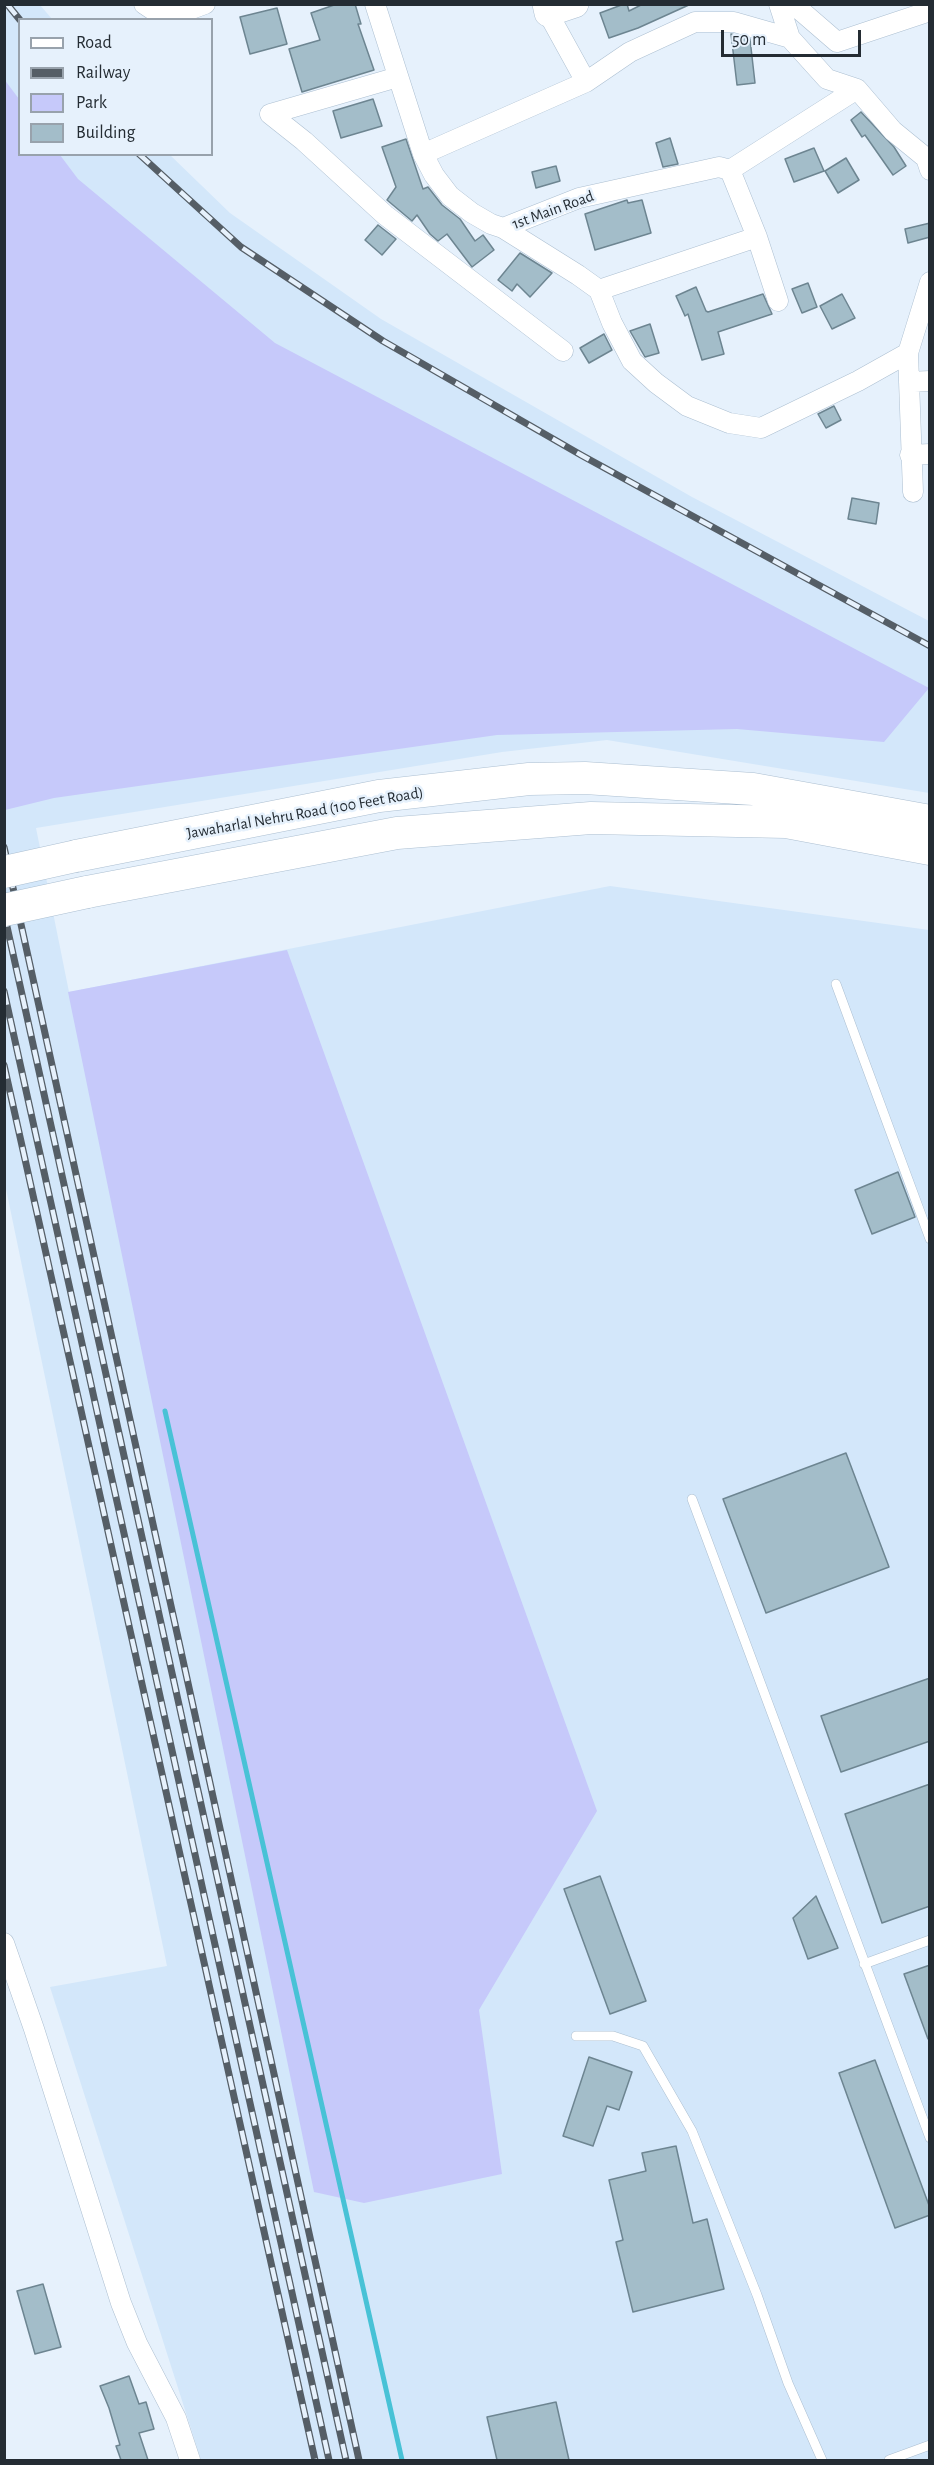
<!DOCTYPE html>
<html>
<head>
<meta charset="utf-8">
<style>
  body { margin:0 }
  #map { position:relative; width:934px; height:2465px; overflow:hidden; background:#e6f1fc; font-family:"Alegreya Sans",sans-serif }
  canvas { display:block }
  .frame { position:absolute; inset:0; border:6px solid #242c33; pointer-events:none }
  .legend { position:absolute; left:18px; top:18px; width:195px; height:138px; box-sizing:border-box; background:#e6f1fc; border:2px solid #98a2ac; margin:0; padding:8px 10px; list-style:none; font-size:18px; color:#242c33 }
  .legend li { display:flex; align-items:center; gap:12px; height:30px }
  .legend b { width:30px; border:2px solid #98a2ac }
  .scale { position:absolute; left:721px; top:30px; width:140px; height:27px; box-sizing:border-box; border:3px solid #242c33; border-top:0; padding-left:8px; font-size:18px; line-height:21px; white-space:nowrap; color:#242c33; -webkit-text-stroke:4px #e6f1fc; paint-order:stroke }
</style>
</head>
<body>
<div id="map">
<canvas width="934" height="2465"></canvas>
<div class="frame"></div>
<ul class="legend">
<li><b style="height:8px;background:#fff"></b>Road</li>
<li><b style="height:8px;background:#555e66"></b>Railway</li>
<li><b style="height:16px;background:#c6c9fa"></b>Park</li>
<li><b style="height:16px;background:#a3bdc9"></b>Building</li>
</ul>
<div class="scale">50 m</div>
</div>
<script>
const ctx = document.querySelector('canvas').getContext('2d');
ctx.lineJoin = 'round';
function paint(path, color) { ctx.fillStyle = color; ctx.fill(path, 'evenodd'); }
const toPath = rows => new Path2D(rows.map(r => 'M' + r).join(''));
function trace(path, color, width, dash) { ctx.strokeStyle = color; ctx.lineWidth = width; ctx.lineCap = dash ? 'butt' : 'round'; ctx.setLineDash(dash || []); ctx.stroke(path); }
function write(font, color, halo, rows, align = 'center') {
  ctx.font = font + ' "Alegreya Sans",sans-serif'; ctx.lineWidth = 5; ctx.setLineDash([]); ctx.textBaseline = 'middle'; ctx.strokeStyle = halo; ctx.fillStyle = color; for (const [text, x, y, turn = 0] of rows) {
    ctx.save(); ctx.translate(x, y); ctx.rotate((+turn || 0) * Math.PI / 180); ctx.textAlign = isNaN(turn) ? turn : align; if (halo) ctx.strokeText(text, 0, 0); ctx.fillText(text, 0, 0); ctx.restore();
  }
}
paint(toPath([
  [4,5,40,5,52,19,20,20,20,154,170,155,230,213,381,319,692,497,929,621,929,793,607,740,502,752,36,828,69,992,610,886,929,930,929,2460,201,2460,50,1987,167,1966,5,1184]
]), '#d3e7fa');
paint(toPath([
  [4,79,19,99,20,154,60,155,78,179,275,343,929,688,884,742,737,729,497,735,54,798,5,810],
  [287,950,597,1811,479,2010,502,2174,364,2203,314,2192,68,992]
]), '#c6c9fa');
trace(toPath([
  [165,1411,402,2460]
]), '#48c2d6', 5);
const building = toPath([
  [337,4,355,4,361,24,358,24,374,70,302,92,289,49,320,40,311,13,337,4],
  [624,4,627,4,629,11,643,4,691,4,638,28,609,38,600,13,624,4],
  [277,8,287,44,250,54,240,17,277,8],
  [731,34,750,39,755,83,737,85,731,34],
  [373,99,382,126,341,138,333,111,373,99],
  [861,112,894,147,906,166,893,175,865,135,862,137,851,120,861,112],
  [670,138,678,164,663,167,656,143,670,138],
  [406,139,423,189,428,187,442,205,460,219,475,241,483,235,494,250,472,267,447,234,438,241,430,234,417,215,412,221,387,200,396,187,382,147,406,139],
  [814,148,824,171,794,182,785,159,814,148],
  [846,158,859,180,838,193,825,171,846,158],
  [556,166,560,181,536,188,532,172,556,166],
  [627,200,628,203,642,200,651,233,595,250,585,214,627,200],
  [930,223,930,237,908,243,905,229,930,223],
  [378,225,396,239,382,255,365,240,378,225],
  [520,253,552,273,530,297,517,284,512,291,498,280,520,253],
  [808,283,817,307,802,313,792,289,808,283],
  [696,287,706,311,708,312,763,294,772,314,718,332,724,354,702,360,688,314,685,316,676,296,696,287],
  [842,294,855,318,832,329,820,306,842,294],
  [650,324,659,353,645,357,630,331,650,324],
  [604,334,612,350,589,363,580,348,604,334],
  [834,406,841,420,826,428,818,414,834,406],
  [852,498,879,503,876,524,848,519,852,498],
  [898,1172,915,1217,872,1234,855,1190,898,1172],
  [846,1453,889,1567,766,1613,723,1499,846,1453],
  [930,1678,930,1741,841,1772,821,1716,930,1678],
  [930,1784,930,1906,882,1923,845,1814,930,1784],
  [600,1876,646,2001,610,2014,564,1889,600,1876],
  [816,1896,838,1948,808,1959,793,1918,816,1896],
  [930,1965,930,2039,928,2039,904,1974,930,1965],
  [589,2057,632,2072,619,2110,607,2106,593,2146,563,2136,589,2057],
  [875,2060,930,2208,930,2215,895,2228,839,2073,875,2060],
  [676,2146,693,2223,707,2219,724,2289,633,2312,616,2242,623,2240,609,2180,646,2171,642,2153,676,2146],
  [43,2284,61,2347,35,2354,17,2291,43,2284],
  [129,2376,139,2404,146,2402,154,2429,139,2433,148,2460,121,2460,116,2446,120,2445,109,2408,100,2386,129,2376],
  [556,2402,569,2460,497,2460,487,2417,556,2402]
]);
paint(building, '#a3bdc9');
trace(building, '#6d8591', 1.5);
const lane = toPath([
  [836,984,930,1239],
  [692,1499,930,2138],
  [864,1964,930,1940],
  [576,2036,613,2036,643,2046,692,2131,757,2295,788,2383,822,2460],
  [889,2460,930,2445]
]);
const street = toPath([
  [144,4,156,12,175,15,205,4],
  [375,4,423,154,434,175,450,196,472,213,491,224,503,228,578,275,599,290,612,323,632,361,656,383,687,406,729,423,761,428,858,381,908,353,930,282],
  [779,4,790,38],
  [793,4,837,42,930,11],
  [548,13,586,82],
  [398,77,270,114,304,141,385,215,563,351],
  [423,154,586,82,630,52,695,22,734,22,790,38,827,79,857,89,893,131,926,158,930,170],
  [730,170,857,89],
  [503,228,579,198,719,167,730,170,757,237,778,301],
  [599,290,757,237],
  [908,353,913,492],
  [909,382,930,381],
  [910,455,930,454],
  [4,1943,34,2029,121,2303,137,2343,176,2418,190,2460]
]);
const secondary = toPath([
  [546,4,548,13,575,4]
]);
const primary = toPath([
  [76,856,379,796,529,779,585,778,753,789,930,821],
  [87,892,397,833,591,818,786,822,930,849]
]);
trace(lane, '#acbfd1', 10);
trace(street, '#acbfd1', 21);
trace(secondary, '#acbfd1', 28);
trace(primary, '#acbfd1', 33);
trace(lane, '#fff', 9);
trace(street, '#fff', 20);
trace(secondary, '#fff', 27);
trace(primary, '#fff', 32);
const rail = toPath([
  [7,4,20,20],
  [139,154,241,247,383,341,581,455,930,646],
  [4,847,359,2460],
  [4,913,346,2460],
  [4,991,329,2460],
  [4,1065,315,2460]
]);
trace(rail, '#555e66', 7);
trace(rail, '#e6f1fc', 4.5, [14]);
const primaryBridge = toPath([
  [4,872,76,856],
  [4,910,87,892]
]);
trace(primaryBridge, '#acbfd1', 33, []);
trace(primaryBridge, '#fff', 32);
write('16px', '#242c33', '#e6f1fc', [
  ["1st Main Road",553,210,-20],
  ["Jawaharlal Nehru Road (100 Feet Road)",305,813,-10]
]);
</script>
</body>
</html>
